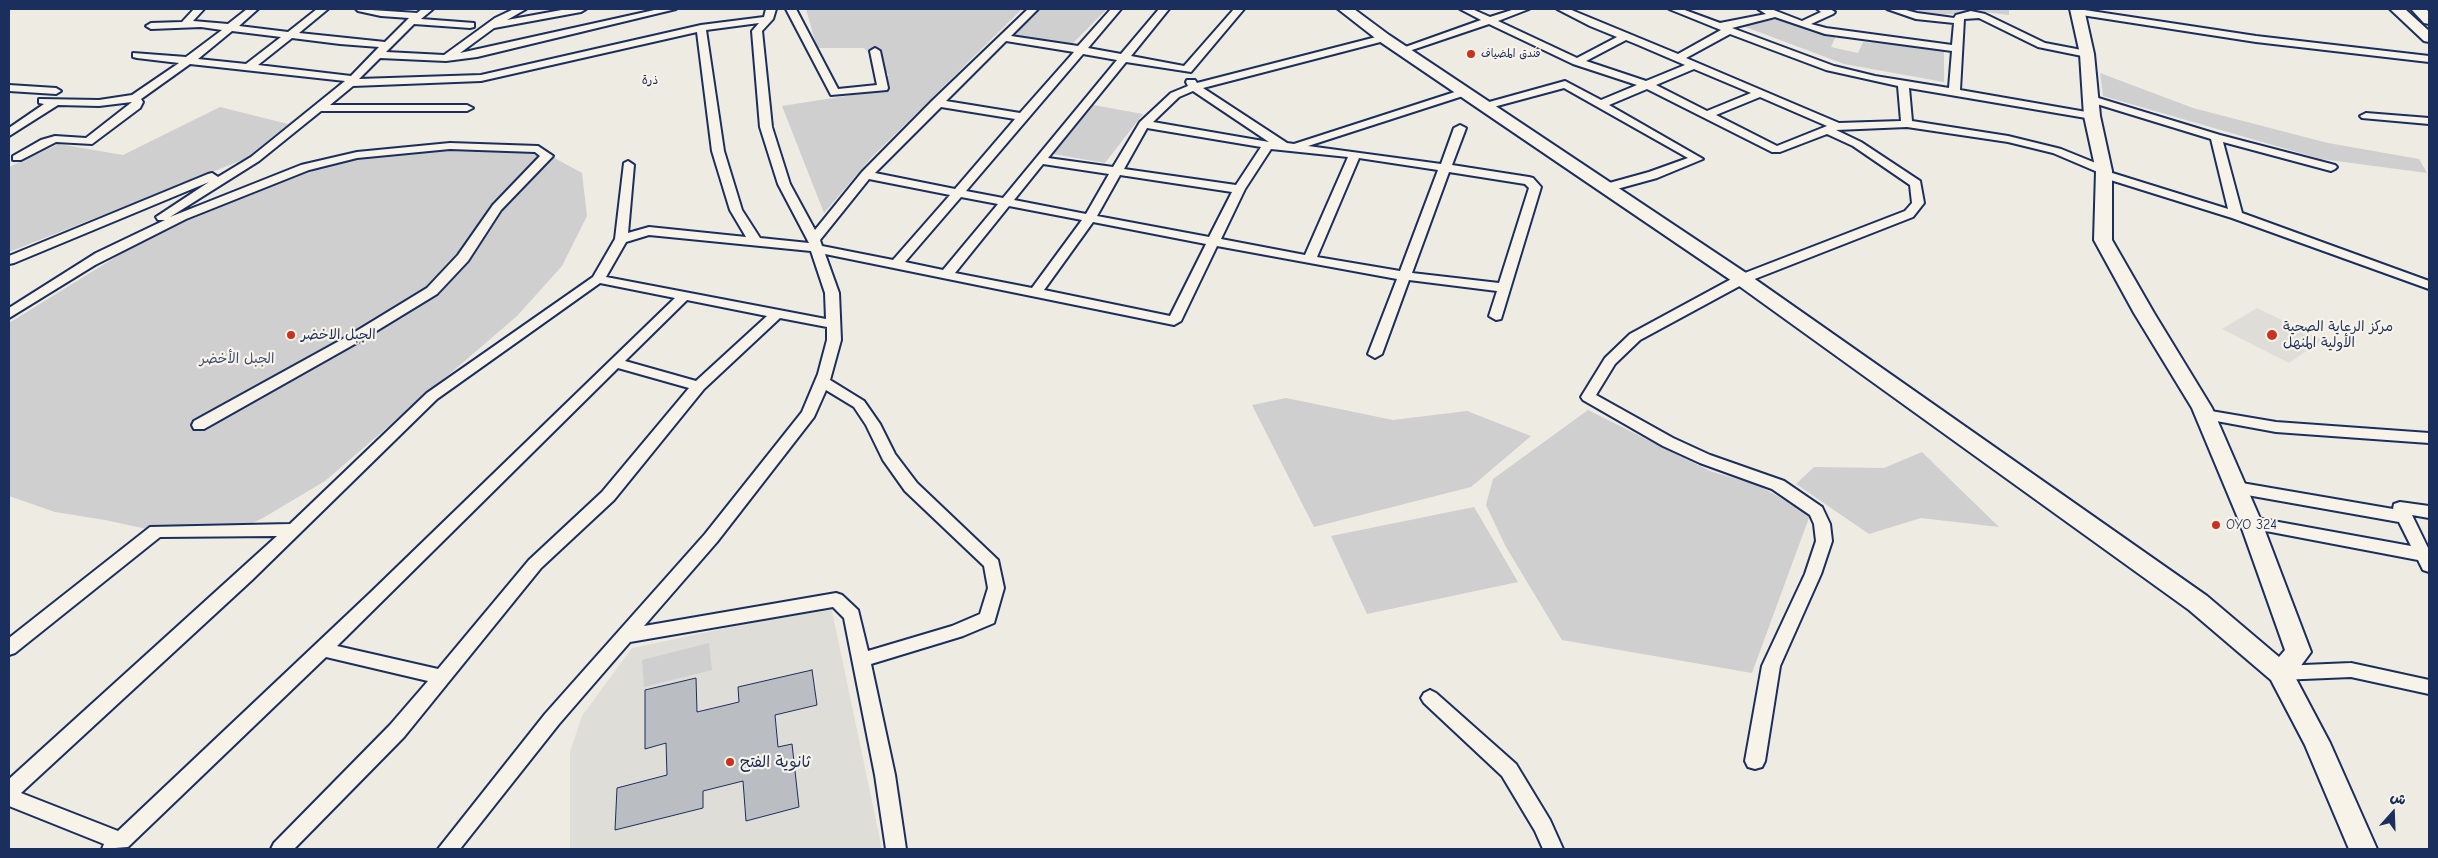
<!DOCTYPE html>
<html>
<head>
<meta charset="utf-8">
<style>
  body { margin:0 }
  #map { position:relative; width:2438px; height:858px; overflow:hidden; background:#eeebe2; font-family:"Comic Neue","Playpen Sans Arabic",sans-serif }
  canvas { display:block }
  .frame { position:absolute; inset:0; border:10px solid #1b2f5e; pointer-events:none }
  .north { position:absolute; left:2368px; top:788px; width:50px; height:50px; -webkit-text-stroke:4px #f7f3e8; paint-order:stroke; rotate:20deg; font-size:14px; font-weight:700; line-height:20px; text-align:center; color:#1b2f5e }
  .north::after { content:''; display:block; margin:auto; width:18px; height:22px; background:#1b2f5e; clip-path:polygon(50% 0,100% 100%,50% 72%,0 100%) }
</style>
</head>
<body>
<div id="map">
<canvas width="2438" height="858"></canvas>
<div class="frame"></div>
<div class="north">ش</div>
</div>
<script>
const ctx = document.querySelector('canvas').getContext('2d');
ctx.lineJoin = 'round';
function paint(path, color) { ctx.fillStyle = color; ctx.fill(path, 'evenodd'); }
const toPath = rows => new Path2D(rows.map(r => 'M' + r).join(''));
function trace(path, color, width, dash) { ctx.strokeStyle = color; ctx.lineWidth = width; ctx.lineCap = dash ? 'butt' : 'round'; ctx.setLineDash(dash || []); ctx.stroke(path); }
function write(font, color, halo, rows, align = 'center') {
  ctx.font = font + ' "Comic Neue","Playpen Sans Arabic",sans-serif'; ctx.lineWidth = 4.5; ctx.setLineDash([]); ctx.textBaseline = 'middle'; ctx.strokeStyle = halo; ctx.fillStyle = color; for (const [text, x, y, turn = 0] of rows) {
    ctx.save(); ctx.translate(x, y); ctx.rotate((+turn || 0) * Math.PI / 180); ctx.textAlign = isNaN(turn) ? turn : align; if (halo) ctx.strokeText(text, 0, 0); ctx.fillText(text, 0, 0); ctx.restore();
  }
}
paint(toPath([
  [2257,308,2323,340,2289,363,2222,329],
  [831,606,882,849,570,849,570,752,582,716,632,648]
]), '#deddd8');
paint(toPath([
  [806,9,1022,9,871,158,824,213,782,106,865,93,889,75,864,48,817,48],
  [1041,9,1107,9,1071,45,1013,35],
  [1909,9,2009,9,2009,15,1975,11,1954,14,1927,15],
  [1775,19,1836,36,1831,47,1858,53,1863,42,1944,49,1944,82,1844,64,1743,26],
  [2100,73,2193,108,2328,143,2419,159,2427,173,2321,159,2103,96],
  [1093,105,1143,114,1105,163,1053,154],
  [220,107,288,124,245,159,9,252,9,167,59,144,123,155],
  [450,146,538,149,582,173,587,216,562,266,517,316,325,481,263,518,235,531,156,531,105,520,55,512,9,496,9,323,182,216,305,167,357,155],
  [1286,398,1393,420,1467,411,1531,436,1471,487,1314,527,1252,405],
  [1588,410,1710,471,1758,485,1810,515,1752,673,1562,640,1506,547,1486,505,1493,479],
  [1922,452,1999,527,1921,518,1869,534,1796,484,1814,467,1884,468],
  [1474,507,1518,582,1367,614,1331,536],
  [709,643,712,670,644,687,642,660]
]), '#cfcfcf');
const building = toPath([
  [812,670,817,705,775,715,778,747,792,744,799,807,746,821,743,781,703,791,703,808,615,830,617,788,667,775,666,743,645,749,645,690,696,678,697,712,739,702,738,687,812,670]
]);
paint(building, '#babdc2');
trace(building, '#1b2f5e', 1);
const street = toPath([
  [194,9,204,9,193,21,228,24,247,9,258,9,239,26,288,32,317,9,328,9,299,33,385,42,409,18,381,16,358,11,356,9,417,13,422,9,433,9,421,19,474,23,474,27,470,28,414,24,386,52,444,55,495,18,514,9,526,9,507,20,567,9,586,9,581,12,494,28,460,53,659,9,676,9,477,57,446,61,380,58,359,79,481,75,701,25,764,17,766,9,776,9,773,19,762,31,772,127,790,184,815,230,862,172,932,101,1028,9,1038,9,1011,36,1078,46,1111,9,1121,9,1088,48,1121,54,1159,9,1169,9,1131,56,1184,66,1234,9,1244,9,1191,72,1126,62,1048,158,1113,167,1140,122,1171,93,1188,86,1186,82,1187,80,1195,80,1197,83,1384,35,1388,36,1388,40,1203,88,1287,143,1294,144,1461,90,1469,90,1469,94,1308,146,1441,164,1454,128,1460,125,1466,128,1452,165,1529,177,1533,178,1541,187,1501,319,1496,320,1489,316,1497,291,1409,280,1382,354,1375,358,1368,354,1397,279,1217,246,1181,321,1174,325,825,254,839,293,841,340,830,380,864,401,880,424,895,454,917,483,998,560,1004,588,994,623,963,636,871,664,895,775,906,849,886,849,875,775,844,618,833,607,630,642,559,724,460,849,438,849,545,714,705,534,802,412,818,374,827,340,827,327,780,318,704,389,614,500,541,568,404,737,294,849,271,849,274,843,390,725,428,681,326,657,128,847,102,849,104,844,9,806,9,779,277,536,160,537,15,653,9,655,9,638,150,527,290,524,427,393,593,277,615,239,624,163,628,161,634,165,628,233,649,227,746,237,730,210,712,151,697,32,481,81,353,86,330,105,467,105,473,108,467,111,321,111,259,161,170,217,301,165,357,152,450,143,538,146,553,156,501,210,468,261,437,294,360,341,204,429,194,429,192,425,194,421,350,335,427,288,458,255,493,205,540,156,535,152,450,149,357,158,309,170,186,219,95,265,9,318,9,308,96,253,165,220,158,220,156,217,209,182,14,263,9,264,9,256,208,174,212,173,218,177,251,157,345,81,190,64,141,99,143,102,140,108,92,144,56,142,21,160,13,160,13,156,41,140,55,136,86,138,132,102,99,106,58,105,9,136,9,128,44,104,39,103,39,99,99,100,132,95,179,63,137,58,133,57,133,53,186,57,222,30,201,27,151,29,146,26,151,23,182,22,194,9],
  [759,23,752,31,760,127,778,184,809,243,760,238,742,210,724,151,706,30,759,23],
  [232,31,281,37,246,64,198,59,232,31],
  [292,38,340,44,379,47,351,76,258,65,292,38],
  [1006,41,1074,52,1020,113,946,101,1006,41],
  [1083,54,1117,60,1003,198,966,191,1083,54],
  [1193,91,1269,142,1153,122,1179,97,1193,91],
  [941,107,1015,119,955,189,875,173,941,107],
  [1147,128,1261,147,1236,185,1124,169,1147,128],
  [1271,149,1348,157,1305,255,1221,239,1245,189,1271,149],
  [1359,158,1438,170,1400,271,1317,257,1359,158],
  [1043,164,1109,174,1086,214,1014,200,1043,164],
  [1449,172,1525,184,1529,188,1499,283,1412,273,1449,172],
  [1120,175,1232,192,1209,237,1097,216,1120,175],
  [869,179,950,195,893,260,822,246,820,240,869,179],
  [961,197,998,204,943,270,905,262,961,197],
  [1009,206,1082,220,1032,288,955,273,1009,206],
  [1093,222,1206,244,1170,316,1044,290,1093,222],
  [649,235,811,251,825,293,826,319,606,277,626,242,649,235],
  [600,283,675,298,370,593,118,831,21,793,252,580,437,399,600,283],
  [687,300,767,316,696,381,625,361,687,300],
  [618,368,689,388,602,492,529,560,438,669,337,646,618,368],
  [826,390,854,407,866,425,883,460,905,491,984,566,988,588,980,614,952,626,868,651,858,610,842,595,836,593,644,626,717,542,814,417,826,390],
  [786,9,796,9,838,89,877,85,870,51,875,48,880,51,888,88,887,90,831,95,786,9],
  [1460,9,1472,9,1490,17,1515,9,1529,9,1498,21,1577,58,1617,37,1590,26,1557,9,1569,9,1678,54,1721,30,1669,9,1682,9,1720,23,1766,14,1758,9,1771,9,1802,21,1821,12,1817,9,1830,9,1835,12,1833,14,1811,24,1826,28,1952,45,1954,23,1916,19,1887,9,1902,9,1917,13,1954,18,1956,15,1971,11,1985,14,2045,43,2087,51,2092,54,2087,57,2038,47,1979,18,1964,19,1960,90,2092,113,2098,116,2092,119,1909,88,1912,121,2008,136,2061,149,2108,168,2109,172,2228,209,2211,139,2087,101,2087,97,2095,97,2220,135,2335,165,2337,167,2335,169,2331,171,2223,142,2242,213,2429,281,2429,289,2232,218,2101,177,2100,173,2053,153,2008,142,1907,127,1836,130,1861,142,1920,181,1924,203,1913,217,1747,282,1640,340,1615,364,1596,395,1673,438,1710,455,1784,481,1822,507,1830,524,1832,541,1821,574,1780,666,1765,761,1762,767,1755,769,1748,767,1745,761,1762,666,1805,574,1816,541,1814,524,1810,515,1772,489,1700,463,1663,446,1583,400,1581,397,1605,358,1630,334,1737,276,1905,211,1912,203,1910,185,1853,146,1827,134,1780,152,1772,152,1647,89,1609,105,1703,159,1657,178,1606,192,1602,191,1600,188,1602,185,1649,172,1688,158,1564,88,1486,109,1481,106,1482,104,1565,81,1601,100,1637,85,1573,64,1489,24,1406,52,1402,53,1397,50,1481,20,1460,9],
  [1775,17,1825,34,1952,51,1949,88,1875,76,1834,66,1732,28,1775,17],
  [1730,34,1826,70,1898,86,1901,121,1839,123,1686,58,1730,34],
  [1626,40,1636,44,1685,65,1646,81,1586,61,1626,40],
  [1694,69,1751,93,1707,111,1656,85,1694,69],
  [1760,97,1827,126,1777,146,1716,115,1760,97],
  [2078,9,2256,36,2429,56,2429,62,2256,42,2075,14,2075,10,2078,9],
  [9,85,56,88,61,91,56,94,9,91,9,85],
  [2366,113,2429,118,2429,124,2362,118,2360,116,2366,113],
  [2205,410,2276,422,2429,433,2429,443,2276,432,2200,418,2198,415,2205,410],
  [2236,482,2393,509,2394,504,2400,502,2429,506,2429,518,2412,515,2429,550,2429,572,2423,570,2418,560,2245,527,2243,523,2245,519,2251,517,2411,546,2399,522,2230,492,2228,488,2230,484,2236,482],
  [2351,663,2429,680,2429,694,2351,677,2280,680,2274,678,2271,673,2274,668,2280,666,2351,663],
  [1430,690,1436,693,1516,764,1550,820,1563,849,1543,849,1535,831,1502,776,1424,703,1421,698,1424,693,1430,690]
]);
const secondary = toPath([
  [1338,9,1354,9,1389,35,1749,275,2207,596,2279,657,2285,650,2240,523,2192,408,2134,313,2094,240,2096,171,2084,116,2080,54,2070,9,2084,9,2094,54,2100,116,2112,171,2112,240,2154,313,2212,408,2262,523,2311,652,2294,675,2330,743,2377,849,2349,849,2305,745,2271,680,2189,610,1735,283,1379,41,1338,9],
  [2390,9,2405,9,2429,31,2429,42,2424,41,2390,9]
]);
const primary = toPath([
  [2411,9,2426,9,2429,12,2429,24,2424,23,2411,9]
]);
trace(street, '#1b2f5e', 4);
trace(secondary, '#1b2f5e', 4);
trace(primary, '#1b2f5e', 4);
paint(street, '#f7f3e8');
paint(secondary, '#f7f3e8');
paint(primary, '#f7f3e8');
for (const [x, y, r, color] of [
  [1471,54,5,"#c8321e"],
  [291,335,5,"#c8321e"],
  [2272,335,6,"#c8321e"],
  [2216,525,5,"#c8321e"],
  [730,762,5,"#c8321e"]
]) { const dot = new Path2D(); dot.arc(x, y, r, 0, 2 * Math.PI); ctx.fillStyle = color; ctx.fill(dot); trace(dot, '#f7f3e8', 2); }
write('11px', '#1b2f5e', '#f7f3e8', [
  ["فندق المضياف",1481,54]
], 'left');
write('12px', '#1b2f5e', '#f7f3e8', [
  ["ذرة",650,81]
]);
write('14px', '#1b2f5e', '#f7f3e8', [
  ["مركز الرعاية الصحية",2283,327],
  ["الأولية المنهل",2283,343],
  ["الجبل الاخضر",301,335],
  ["OYO 324",2226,525]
], 'left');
write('14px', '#3f4f75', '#f7f3e8', [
  ["الجبل الأخضر",237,359]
]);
write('16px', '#1b2f5e', '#f7f3e8', [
  ["ثانوية الفتح",740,762]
], 'left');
</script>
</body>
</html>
